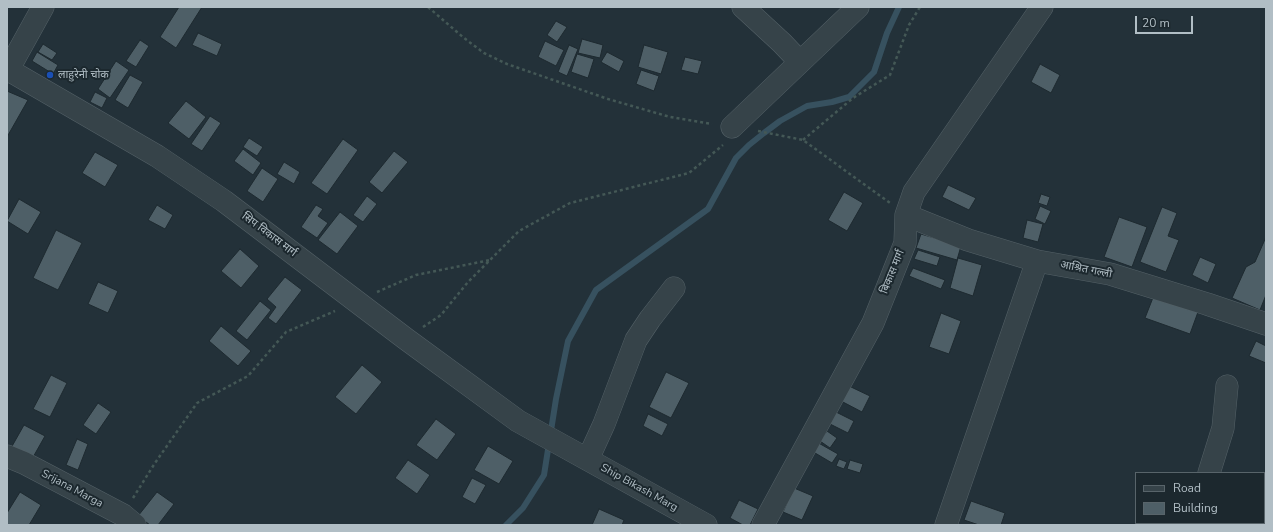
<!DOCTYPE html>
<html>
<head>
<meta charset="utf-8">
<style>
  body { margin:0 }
  #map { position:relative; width:1273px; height:532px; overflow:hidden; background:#233139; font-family:"Nunito Sans",sans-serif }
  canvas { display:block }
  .frame { position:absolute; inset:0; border:8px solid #b1bec5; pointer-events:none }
  .legend { position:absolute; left:1135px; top:472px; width:130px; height:52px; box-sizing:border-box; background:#1c282e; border:1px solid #58646a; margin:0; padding:5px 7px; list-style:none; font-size:12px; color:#b1bec5 }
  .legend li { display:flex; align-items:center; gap:8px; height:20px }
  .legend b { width:20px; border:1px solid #58646a }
  .scale { position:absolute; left:1135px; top:16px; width:58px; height:18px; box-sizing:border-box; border:2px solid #b1bec5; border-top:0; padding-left:5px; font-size:12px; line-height:14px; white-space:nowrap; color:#b1bec5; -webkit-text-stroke:3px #1c282e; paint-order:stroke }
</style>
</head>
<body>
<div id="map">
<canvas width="1273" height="532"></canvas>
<div class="frame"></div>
<ul class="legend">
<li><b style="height:5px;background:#364349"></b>Road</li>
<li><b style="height:11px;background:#4e5f67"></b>Building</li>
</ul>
<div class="scale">20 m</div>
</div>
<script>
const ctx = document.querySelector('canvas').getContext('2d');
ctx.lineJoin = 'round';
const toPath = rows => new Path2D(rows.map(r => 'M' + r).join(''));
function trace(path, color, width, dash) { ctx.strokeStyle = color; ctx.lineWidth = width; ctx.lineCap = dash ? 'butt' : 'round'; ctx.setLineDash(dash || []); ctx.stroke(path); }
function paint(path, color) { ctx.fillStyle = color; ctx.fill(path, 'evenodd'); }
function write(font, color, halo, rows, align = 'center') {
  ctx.font = font + ' "Nunito Sans","Noto Sans Devanagari",sans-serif'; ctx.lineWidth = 4; ctx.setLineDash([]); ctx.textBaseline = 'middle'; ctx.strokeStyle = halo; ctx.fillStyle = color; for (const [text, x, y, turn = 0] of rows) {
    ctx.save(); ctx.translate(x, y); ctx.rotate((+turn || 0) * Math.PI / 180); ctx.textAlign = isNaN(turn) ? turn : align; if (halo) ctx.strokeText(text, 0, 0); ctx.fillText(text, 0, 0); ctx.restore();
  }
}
trace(toPath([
  [506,525,523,508,544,475,556,399,568,341,596,290,708,209,736,158,749,145,764,133,780,121,807,106,832,102,849,97,874,72,887,33,899,7]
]), '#37515f', 6);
const building = toPath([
  [179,7,202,7,176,48,160,37,179,7],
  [556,21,567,27,557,42,547,35,556,21],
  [198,33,222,44,217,56,192,45,198,33],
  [582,39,603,45,600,58,578,53,582,39],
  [140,40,149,46,136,67,126,61,140,40],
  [545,41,564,50,556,66,538,57,545,41],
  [43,44,57,53,52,60,38,52,43,44],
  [569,45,578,49,567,76,558,72,569,45],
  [644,45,668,52,661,74,638,67,644,45],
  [37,52,58,65,53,74,32,61,37,52],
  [607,52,624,61,619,72,601,62,607,52],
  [577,54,594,59,588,78,571,72,577,54],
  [685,57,702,61,698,74,681,70,685,57],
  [116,61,129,70,110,98,98,89,116,61],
  [1040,64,1060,75,1051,93,1031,82,1040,64],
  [641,70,659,76,654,91,636,84,641,70],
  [130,75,143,82,128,108,115,100,130,75],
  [7,91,28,100,7,137,7,91],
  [95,92,107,98,102,108,90,102,95,92],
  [186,101,206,117,189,139,168,123,186,101],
  [210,116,221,123,202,151,191,144,210,116],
  [249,138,263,147,257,156,243,147,249,138],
  [343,139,358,150,327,194,311,183,343,139],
  [243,149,261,163,253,175,234,161,243,149],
  [394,151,408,162,382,193,369,182,394,151],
  [95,152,118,165,105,187,82,173,95,152],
  [284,162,300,172,294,184,277,174,284,162],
  [262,168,278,179,263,202,247,191,262,168],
  [948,185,976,198,969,210,942,197,948,185],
  [844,192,863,203,847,231,828,220,844,192],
  [1041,194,1050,197,1047,206,1038,203,1041,194],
  [367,196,377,204,363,222,353,215,367,196],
  [19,199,41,212,28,234,7,221,19,199],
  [157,205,173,215,165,229,148,220,157,205],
  [316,205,323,209,318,216,328,223,317,238,301,227,316,205],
  [1040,206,1051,211,1045,224,1035,219,1040,206],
  [1162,207,1177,213,1168,236,1179,240,1166,272,1140,262,1162,207],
  [340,212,358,226,337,254,318,240,340,212],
  [1119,217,1147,227,1132,267,1104,257,1119,217],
  [1027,220,1043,224,1038,242,1023,238,1027,220],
  [56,230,82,243,58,290,33,278,56,230],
  [921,234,961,246,957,260,916,248,921,234],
  [1266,237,1266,295,1260,310,1232,298,1246,267,1255,262,1266,237],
  [240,249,259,266,241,288,221,271,240,249],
  [918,250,940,257,937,266,914,259,918,250],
  [1200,257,1216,264,1208,283,1192,275,1200,257],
  [958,258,982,265,973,296,950,288,958,258],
  [913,268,945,280,941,289,909,276,913,268],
  [285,277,302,290,276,324,268,318,276,307,267,299,285,277],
  [98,282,118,291,108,313,88,304,98,282],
  [1154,295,1198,312,1190,334,1145,318,1154,295],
  [260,301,271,310,247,340,236,331,260,301],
  [941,313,961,321,949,354,929,347,941,313],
  [221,326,251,351,238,366,209,341,221,326],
  [1256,341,1266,346,1266,363,1249,356,1256,341],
  [362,365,382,382,356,414,335,397,362,365],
  [666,372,689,383,671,418,649,407,666,372],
  [51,375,67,383,50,417,33,409,51,375],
  [849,386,870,396,862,412,841,401,849,386],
  [98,403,111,412,96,434,83,425,98,403],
  [832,410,854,421,848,433,826,422,832,410],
  [648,414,668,424,662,436,643,426,648,414],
  [436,419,456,434,437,460,416,445,436,419],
  [24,425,45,436,32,459,11,448,24,425],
  [827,431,837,438,830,448,820,441,827,431],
  [77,439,88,444,78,470,66,465,77,439],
  [815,441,838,454,832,463,810,450,815,441],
  [488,446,513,461,499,484,474,470,488,446],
  [839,459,847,462,844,469,836,466,839,459],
  [408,460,430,475,417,494,395,478,408,460],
  [850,460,863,464,860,473,847,469,850,460],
  [472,478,486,485,475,504,462,497,472,478],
  [794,488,813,496,802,520,783,512,794,488],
  [20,492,41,505,29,525,7,525,7,513,20,492],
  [157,492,174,504,158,525,150,525,138,516,157,492],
  [739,500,758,509,750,525,743,525,730,518,739,500],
  [971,501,1005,513,1001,525,979,525,964,520,971,501],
  [599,509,624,520,622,525,592,525,599,509]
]);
paint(building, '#4e5f67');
trace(building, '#1e2a30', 1);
const minor = toPath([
  [743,7,782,43,800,62],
  [7,69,157,156,224,201,406,339,518,421,706,525],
  [7,72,43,7],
  [732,127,858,7],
  [906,215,968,240,1037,261,1110,274,1207,304,1266,324],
  [7,456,24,463,123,515,135,525],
  [588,459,604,424,636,340,650,319,674,288],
  [1209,473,1223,428,1227,386],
  [763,525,873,323,905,243,906,215,914,192,1042,7],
  [946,525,1037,261],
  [1188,525,1188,523]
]);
trace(minor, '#546167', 23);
trace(toPath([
  [428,7,464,38,484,53,507,64,608,99,670,117,712,124],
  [758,131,803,140,890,203],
  [803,140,853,98,890,75,909,25,920,7],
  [377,292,416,275,490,260],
  [423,327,441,315,468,282,519,231,570,203,689,173,723,145],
  [133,498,155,463,197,403,248,376,286,332,335,311]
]), '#445856', 2.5, [3, 3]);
trace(minor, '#364349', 22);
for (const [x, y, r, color] of [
  [50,75,4,"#1a4fb4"]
]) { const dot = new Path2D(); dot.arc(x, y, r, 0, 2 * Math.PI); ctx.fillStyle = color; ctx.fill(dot); trace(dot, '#1c282e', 1.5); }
write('11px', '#b1bec5', '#1c282e', [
  ["लाहुरेनी चोक",58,75]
], 'left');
write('11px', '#b1bec5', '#1c282e', [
  ["सिप विकास मार्ग",269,235,37],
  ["आश्रित गल्ली",1086,270,11],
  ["बिकास मार्ग",893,272,-68],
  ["Ship Bikash Marg",639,488,29],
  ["Srijana Marga",72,489,28]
]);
</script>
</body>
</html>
